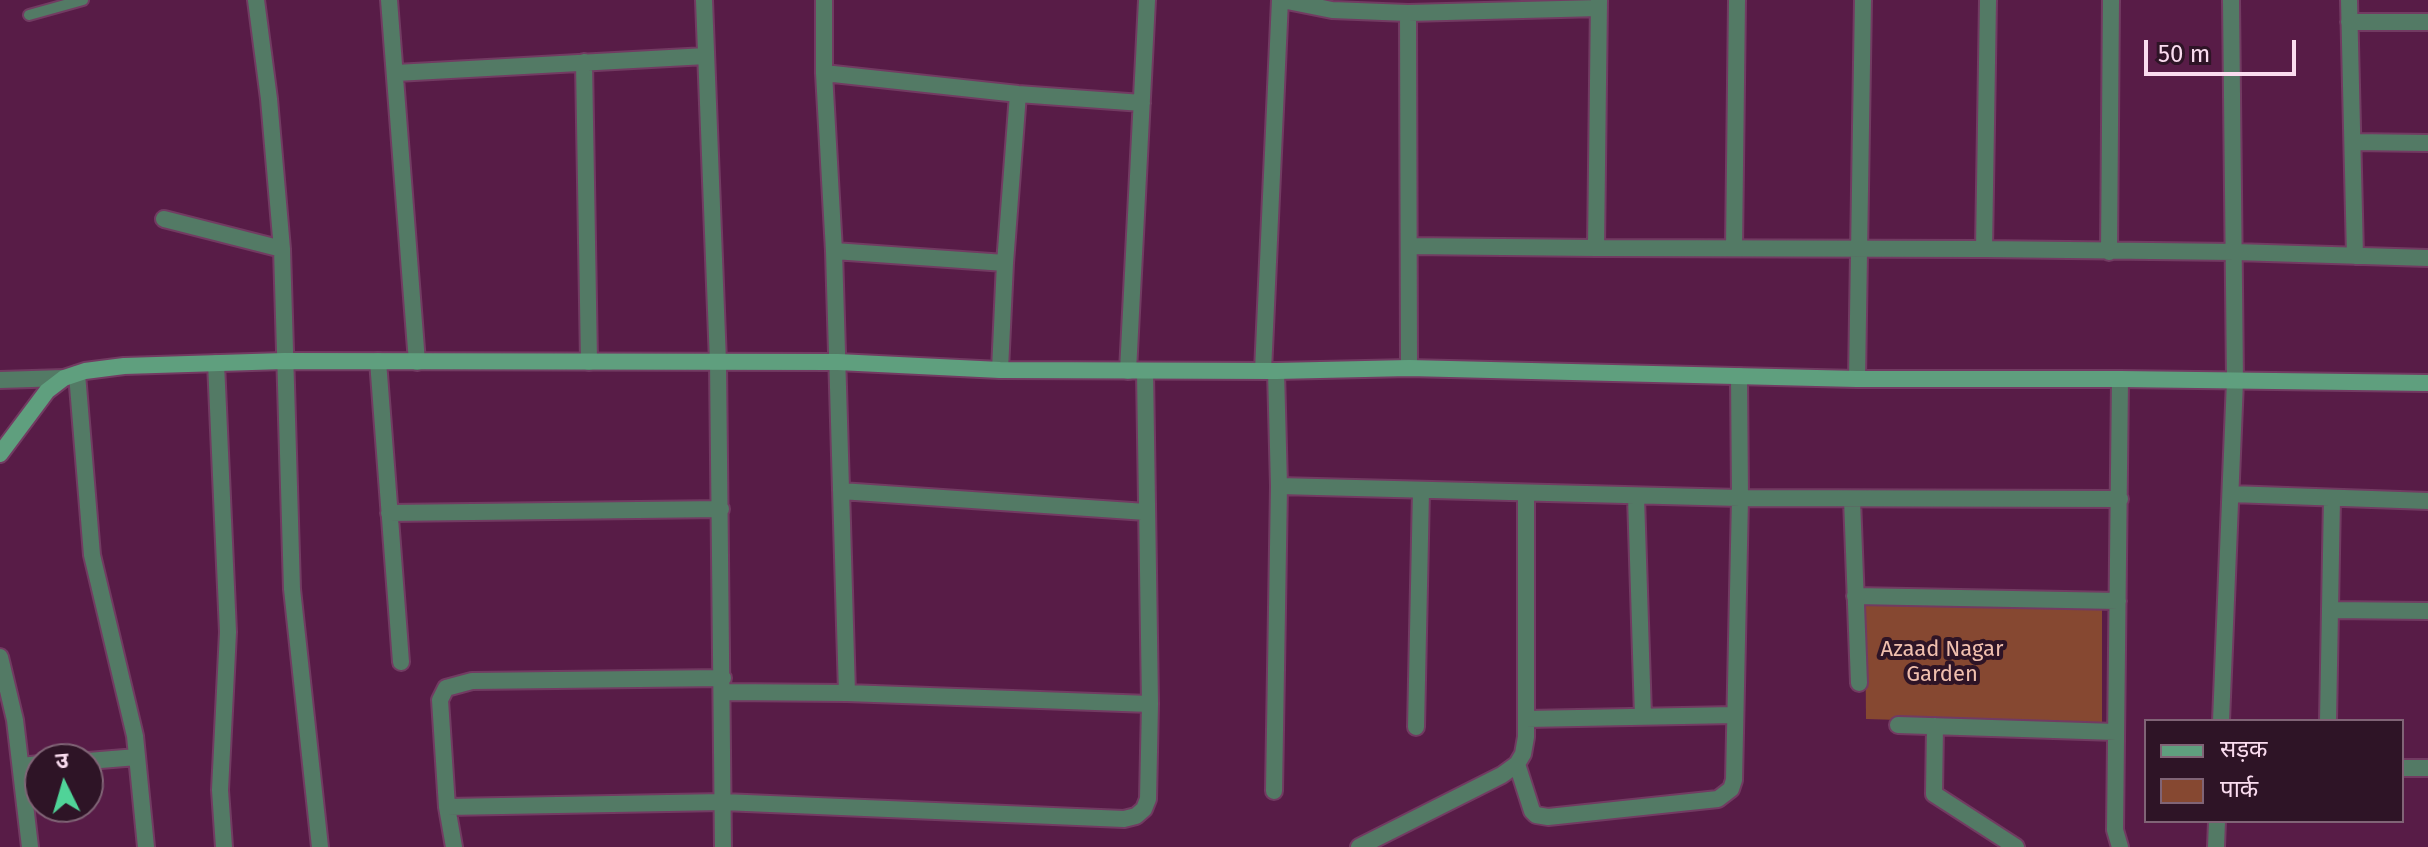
<!DOCTYPE html>
<html>
<head>
<meta charset="utf-8">
<style>
  body { margin:0 }
  #map { position:relative; width:2428px; height:847px; overflow:hidden; background:#581c47; font-family:"Fira Sans","Noto Sans Devanagari",sans-serif }
  canvas { display:block }
  .legend { position:absolute; left:2144px; top:719px; width:260px; height:104px; box-sizing:border-box; background:#2e1426; border:2px solid #806476; margin:0; padding:10px 14px; list-style:none; font-size:24px; color:#fadcef }
  .legend li { display:flex; align-items:center; gap:16px; height:40px }
  .legend b { width:40px; border:2px solid #806476 }
  .north { position:absolute; left:24px; top:743px; width:80px; height:80px; box-sizing:border-box; background:#2e1426; border:2px solid #806476; border-radius:50%; rotate:355deg; font-size:22px; font-weight:700; line-height:32px; text-align:center; color:#fadcef }
  .north::after { content:''; display:block; margin:auto; width:28px; height:36px; background:#50d398; clip-path:polygon(50% 0,100% 100%,50% 72%,0 100%) }
  .scale { position:absolute; left:2144px; top:40px; width:152px; height:36px; box-sizing:border-box; border:4px solid #fadcef; border-top:0; padding-left:10px; font-size:24px; line-height:28px; white-space:nowrap; color:#fadcef; -webkit-text-stroke:6px #2e1426; paint-order:stroke }
</style>
</head>
<body>
<div id="map">
<canvas width="2428" height="847"></canvas>
<ul class="legend">
<li><b style="height:10px;background:#5f9f7e"></b>सड़क</li>
<li><b style="height:22px;background:#864831"></b>पार्क</li>
</ul>
<div class="north">उ</div>
<div class="scale">50 m</div>
</div>
<script>
const ctx = document.querySelector('canvas').getContext('2d');
ctx.lineJoin = 'round';
function paint(path, color) { ctx.fillStyle = color; ctx.fill(path, 'evenodd'); }
const toPath = rows => new Path2D(rows.map(r => 'M' + r).join(''));
function trace(path, color, width, dash) { ctx.strokeStyle = color; ctx.lineWidth = width; ctx.lineCap = dash ? 'butt' : 'round'; ctx.setLineDash(dash || []); ctx.stroke(path); }
function write(font, color, halo, rows, align = 'center') {
  ctx.font = font + ' "Fira Sans",sans-serif'; ctx.lineWidth = 8; ctx.setLineDash([]); ctx.textBaseline = 'middle'; ctx.strokeStyle = halo; ctx.fillStyle = color; for (const [text, x, y, turn = 0] of rows) {
    ctx.save(); ctx.translate(x, y); ctx.rotate((+turn || 0) * Math.PI / 180); ctx.textAlign = isNaN(turn) ? turn : align; if (halo) ctx.strokeText(text, 0, 0); ctx.fillText(text, 0, 0); ctx.restore();
  }
}
paint(toPath([
  [1865,601,2102,609,2102,726,1866,719]
]), '#864831');
const lane = toPath([
  [29,15,83,0]
]);
const street = toPath([
  [256,0,269,99,282,249,292,589,320,847],
  [389,0,417,362],
  [704,0,718,362,723,847],
  [824,0,824,73,834,251,847,693],
  [1282,0,1332,10,1408,13,1599,8],
  [1599,0,1596,248,1984,249,2235,252,2428,258],
  [2349,0,2355,256],
  [1408,13,1409,368],
  [2349,22,2428,22],
  [584,62,589,362],
  [396,73,706,56],
  [824,73,1018,94,1142,103],
  [2353,142,2428,143],
  [164,219,282,249],
  [1409,246,1596,248],
  [1734,248,1737,0],
  [1984,249,1988,0],
  [834,251,1005,263],
  [2109,252,2111,0],
  [378,361,401,662],
  [216,363,228,632,220,790,224,847],
  [1000,370,1005,263,1018,94],
  [1128,371,1147,0],
  [1263,371,1280,0],
  [1276,371,1279,486,1740,498,2120,499],
  [77,374,92,555,135,736,146,847],
  [1857,379,1863,0],
  [0,380,64,378],
  [841,491,1146,512],
  [2231,494,2428,501],
  [1636,497,1643,716],
  [1852,499,1859,683],
  [389,513,721,509],
  [1855,596,2118,601],
  [2330,610,2428,611],
  [0,657,15,720,30,847],
  [723,692,847,693,1150,704],
  [1526,719,1735,715],
  [2221,721,2235,381,2231,0],
  [2328,721,2332,498],
  [1898,725,2116,732],
  [1935,726,1934,794,2016,847],
  [1416,727,1421,491],
  [88,761,137,757],
  [1517,764,1532,811,1536,815,1548,817,1718,799,1731,789,1734,780,1740,498,1739,376],
  [21,766,40,764],
  [2402,768,2428,768],
  [1274,791,1279,486],
  [447,807,723,802,1124,819,1136,816,1144,809,1148,799,1150,704,1145,371],
  [454,847,447,807,440,700,446,688,472,681,723,678],
  [1359,847,1502,775,1517,764,1523,754,1526,737,1526,494],
  [2120,847,2115,830,2120,379],
  [2216,847,2217,821]
]);
const secondary = toPath([
  [0,454,47,391,64,378,85,371,124,366,284,361,838,362,1000,370,1276,371,1409,368,1857,379,2120,379,2428,383]
]);
trace(lane, '#723b62', 14);
trace(street, '#723b62', 20);
trace(secondary, '#723b62', 20);
trace(lane, '#537a65', 10);
trace(street, '#537a65', 16);
trace(secondary, '#5f9f7e', 16);
write('22px', '#f0bfae', '#2e1426', [
  ["Azaad Nagar",1942,650],
  ["Garden",1942,675]
]);
</script>
</body>
</html>
